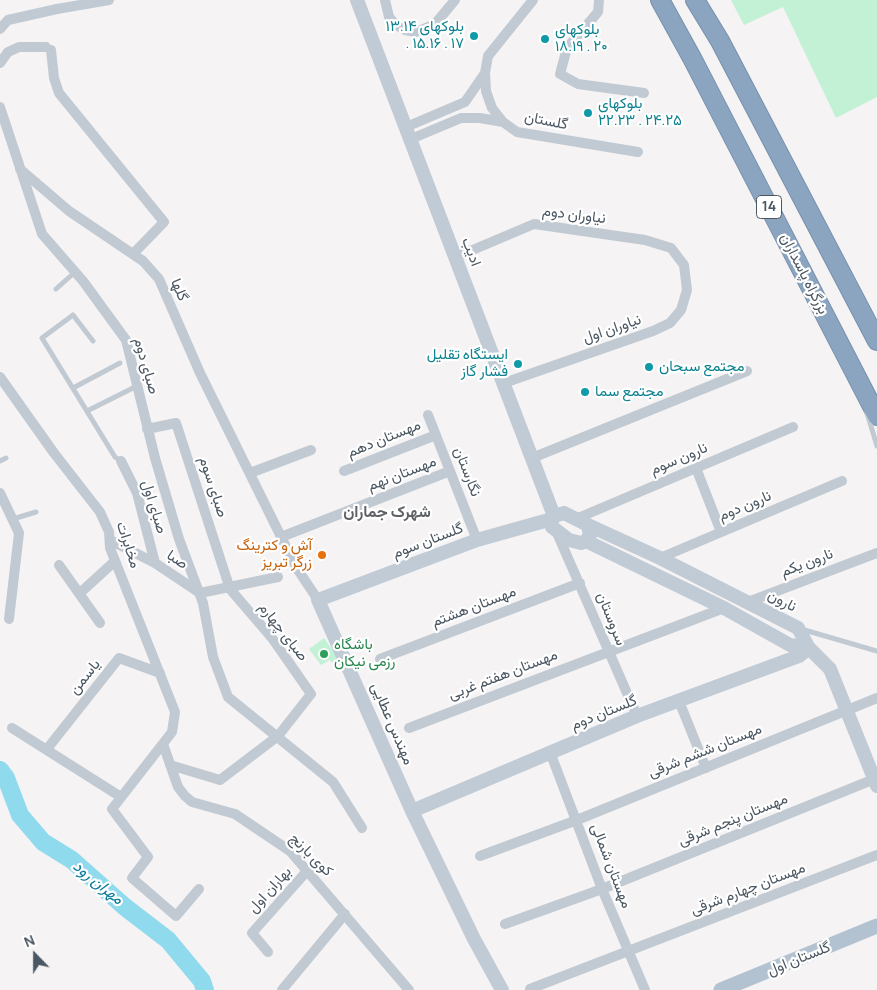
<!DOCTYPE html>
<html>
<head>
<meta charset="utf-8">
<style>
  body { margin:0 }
  #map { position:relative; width:877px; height:990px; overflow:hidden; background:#f5f3f3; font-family:Manrope,sans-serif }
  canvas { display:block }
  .north { position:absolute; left:10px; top:930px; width:50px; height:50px; -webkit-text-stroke:4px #fff; paint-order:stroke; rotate:338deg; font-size:14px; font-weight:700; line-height:20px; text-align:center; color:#4a5661 }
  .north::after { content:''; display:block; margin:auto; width:18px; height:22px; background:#4a5661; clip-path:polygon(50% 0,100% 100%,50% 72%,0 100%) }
</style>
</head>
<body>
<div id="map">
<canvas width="877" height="990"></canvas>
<div class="north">N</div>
</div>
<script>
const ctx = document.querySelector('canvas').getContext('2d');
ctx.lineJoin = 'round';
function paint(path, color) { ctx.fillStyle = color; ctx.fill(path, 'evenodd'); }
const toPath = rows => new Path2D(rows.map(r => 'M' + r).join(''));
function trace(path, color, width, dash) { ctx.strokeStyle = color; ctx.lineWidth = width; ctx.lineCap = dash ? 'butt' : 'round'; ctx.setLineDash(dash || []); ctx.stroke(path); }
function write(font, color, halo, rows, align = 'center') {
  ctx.font = font + ' Manrope,Vazirmatn,sans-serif'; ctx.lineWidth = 4.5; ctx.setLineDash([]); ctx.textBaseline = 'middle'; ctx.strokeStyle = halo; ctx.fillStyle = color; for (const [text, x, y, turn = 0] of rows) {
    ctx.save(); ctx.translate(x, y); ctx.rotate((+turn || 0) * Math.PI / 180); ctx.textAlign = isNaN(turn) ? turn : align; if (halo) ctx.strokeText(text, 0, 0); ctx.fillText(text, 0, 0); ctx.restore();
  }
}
paint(toPath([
  [731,0,877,0,877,97,836,118,783,7,744,25],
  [324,638,339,659,332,663,330,660,321,665,309,649]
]), '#c3f1d5');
trace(toPath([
  [0,770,6,778,20,815,43,842,72,860,125,907,168,940,202,981,205,990]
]), '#90daee', 18);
const highway = toPath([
  [660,0,692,58,877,416],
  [695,0,720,41,877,341]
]);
trace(highway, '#7690ad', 20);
trace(toPath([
  [56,289,75,272],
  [93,341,73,315,42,338,115,457,121,461],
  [73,388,120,363],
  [87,411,137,386],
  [867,413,877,446],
  [0,461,6,458],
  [13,519,36,512],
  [801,629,877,651]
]), '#c1cad2', 5);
trace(toPath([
  [385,0,389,17,396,25,405,30,416,32,435,24,455,0],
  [533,0,488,56,485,73,486,91,492,108,503,122,517,132,638,152],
  [599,0,598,12,567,48,560,74,578,84,644,93],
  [0,29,8,20,57,9,109,0],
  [51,50,54,78,59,93,164,222,133,254],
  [0,63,8,52,19,47,46,47],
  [0,107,42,234,83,281,126,340,155,458,179,539,203,603,213,657,228,697,333,782,362,828],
  [406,127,465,102,485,73],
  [411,139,461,118,480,118,503,122],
  [20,169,69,211,143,261,159,279,200,373,296,567,318,600],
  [456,257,534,224,645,240,671,248,684,265,687,290,681,310,670,323,653,331,504,383],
  [0,377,54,453,100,512,109,532,110,548,175,712,172,732,112,809,148,857,132,878,176,916,199,889],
  [428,415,477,540],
  [147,429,176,423,230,589,272,638,311,694,278,736,220,780,170,765],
  [532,458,747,371],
  [121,461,137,493,155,563],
  [696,468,721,532],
  [344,471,436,435],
  [250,473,311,450],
  [0,493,19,533,9,619],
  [578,518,793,427],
  [557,533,637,716],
  [281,537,450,471],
  [110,540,155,563,200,593],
  [660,558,842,481],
  [59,565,100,623],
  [80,593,115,561],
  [200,593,278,577],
  [748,602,877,553],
  [380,659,580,583],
  [679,701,706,768],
  [12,728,121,797],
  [409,728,724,608],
  [163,744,178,787,185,796,192,802,235,814,290,851,409,990],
  [47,749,119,658,160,673],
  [550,752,602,889,645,990],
  [480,856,577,820,877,698],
  [505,924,602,889,877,778],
  [268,952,252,933,307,871],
  [530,989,877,855],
  [282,990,345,914]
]), '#c1cad2', 10);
trace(toPath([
  [357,0,554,516],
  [564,513,588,525,590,535,586,541,581,543,569,540,552,527,551,523,554,516,564,513],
  [586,541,724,608,790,645,809,648,798,628,660,558,588,525],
  [412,811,637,716,799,656,809,648,830,669,877,786],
  [502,990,474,939,412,811,318,600,477,540,552,519]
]), '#c1cbd6', 14);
trace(toPath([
  [721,990,877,926]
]), '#b3c2d1', 15);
trace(highway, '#8ba5c1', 18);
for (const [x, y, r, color] of [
  [474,36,5,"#0f9aa8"],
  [545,39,5,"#0f9aa8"],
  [588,113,5,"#0f9aa8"],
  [518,364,5,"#0f9aa8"],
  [649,367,5,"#0f9aa8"],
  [585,392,5,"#0f9aa8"],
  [322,555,5,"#e8710a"],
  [324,654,5,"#2e9e5b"]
]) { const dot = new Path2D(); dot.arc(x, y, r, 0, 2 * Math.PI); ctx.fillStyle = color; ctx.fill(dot); trace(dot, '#fff', 2); }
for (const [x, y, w] of [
  [769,207,25]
]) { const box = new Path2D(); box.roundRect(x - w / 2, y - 11.5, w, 23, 4); ctx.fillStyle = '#fff'; ctx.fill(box); trace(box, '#4a5661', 1); }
write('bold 14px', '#4a5661', null, [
  ["14",769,207]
]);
write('15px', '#0d838f', '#fff', [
  ["بلوکهای ۱۳.۱۴",464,27,"right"],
  [". ۱۵.۱۶ . ۱۷",464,44,"right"],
  ["بلوکهای",555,30],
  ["۱۸.۱۹ . ۲۰",555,47],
  ["بلوکهای",598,104],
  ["۲۲.۲۳ . ۲۴.۲۵",598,121],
  ["ایستگاه تقلیل",508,355,"right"],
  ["فشار گاز",508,372,"right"],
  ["مجتمع سبحان",659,367],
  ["مجتمع سما",595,392]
], 'left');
write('15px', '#4a5661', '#fff', [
  ["گلستان",546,121,11],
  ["نیاوران دوم",574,215,7],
  ["ادیب",471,252,69],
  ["بزرگراه پاسداران",804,274,63],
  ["گلها",179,290,67],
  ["نیاوران اول",612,329,-19],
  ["صبای دوم",146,366,74],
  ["مهستان دهم",384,439,-22],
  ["نارون سوم",679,459,-23],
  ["نگارستان",467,472,69],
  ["مهستان نهم",402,474,-21],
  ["صبای سوم",213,487,72],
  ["نارون دوم",745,506,-23],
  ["صبای اول",154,507,73],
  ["گلستان سوم",428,541,-21],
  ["مخابرات",128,545,72],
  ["صبا",177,560,34],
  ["نارون یکم",807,563,-21],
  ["نارون",782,601,28],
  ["مهستان هشتم",474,607,-21],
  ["سروستان",611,619,68],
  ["صبای چهارم",283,632,52],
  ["مهستان هفتم غربی",503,675,-21],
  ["یاسمن",85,677,-51],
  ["گلستان دوم",604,713,-22],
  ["مهندس عطایی",392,724,67],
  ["مهستان ششم شرقی",705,751,-22],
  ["مهستان پنجم شرقی",733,820,-22],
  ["کوی بارنج",311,855,45],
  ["مهستان شمالی",611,866,69],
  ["مهستان چهارم شرقی",748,889,-21],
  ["بهاران اول",270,890,-48],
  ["گلستان اول",799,959,-22]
]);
write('15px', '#c56008', '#fff', [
  ["آش و کترینگ",312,546],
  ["زرگر تبریز",312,563]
], 'right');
write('15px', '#27864d', '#fff', [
  ["باشگاه",334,645],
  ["رزمی نیکان",334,662]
], 'left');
write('bold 16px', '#5f6368', '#fff', [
  ["شهرک جماران",387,513]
]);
write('italic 16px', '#0c7c9b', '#fff', [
  ["مهران رود",98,883,39]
]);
</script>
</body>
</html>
